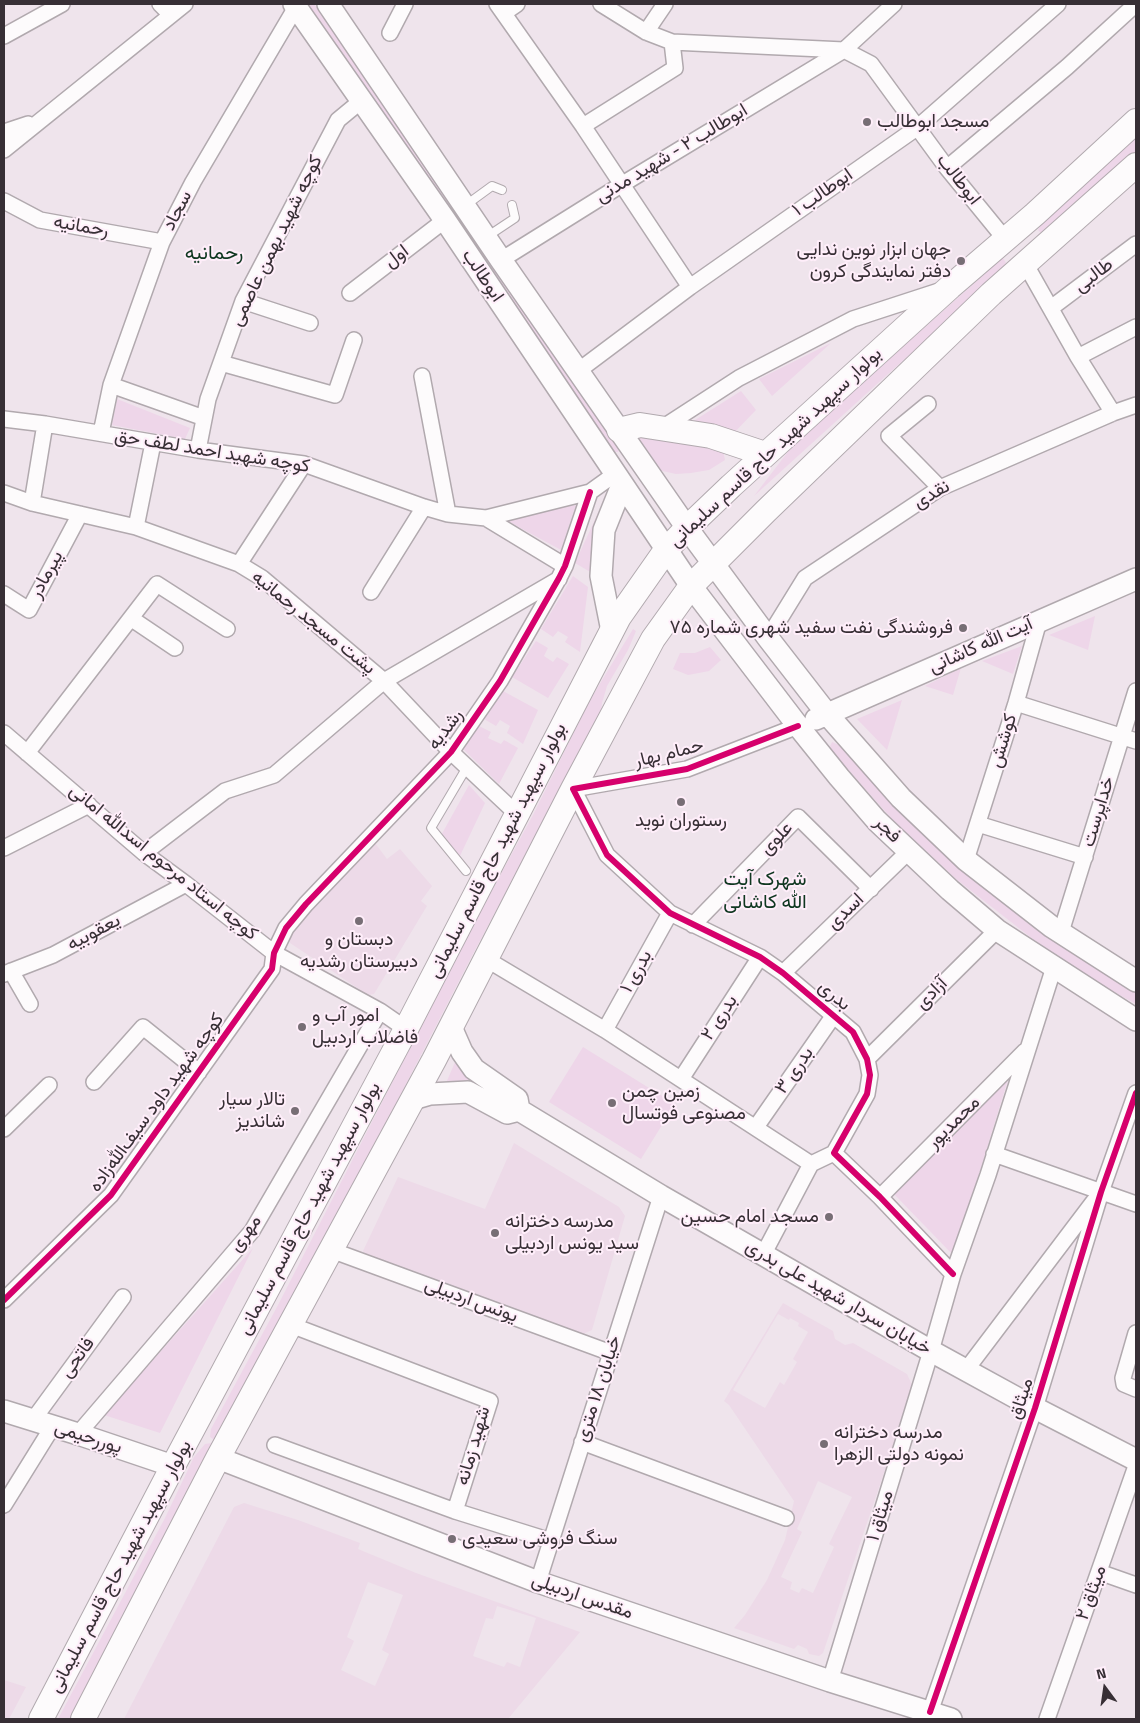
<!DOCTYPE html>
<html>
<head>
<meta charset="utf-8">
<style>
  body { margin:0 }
  #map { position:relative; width:1140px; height:1723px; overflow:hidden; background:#efe4ec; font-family:"Titillium Web",sans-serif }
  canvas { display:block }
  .frame { position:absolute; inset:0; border:5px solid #372f35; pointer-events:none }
  .north { position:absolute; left:1080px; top:1663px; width:50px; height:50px; -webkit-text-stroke:4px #ffeefa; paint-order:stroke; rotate:346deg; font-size:14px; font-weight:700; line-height:20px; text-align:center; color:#372f35 }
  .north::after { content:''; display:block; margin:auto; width:18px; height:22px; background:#372f35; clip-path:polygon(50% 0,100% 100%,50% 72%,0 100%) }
</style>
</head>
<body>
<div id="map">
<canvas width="1140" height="1723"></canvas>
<div class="frame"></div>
<div class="north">N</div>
</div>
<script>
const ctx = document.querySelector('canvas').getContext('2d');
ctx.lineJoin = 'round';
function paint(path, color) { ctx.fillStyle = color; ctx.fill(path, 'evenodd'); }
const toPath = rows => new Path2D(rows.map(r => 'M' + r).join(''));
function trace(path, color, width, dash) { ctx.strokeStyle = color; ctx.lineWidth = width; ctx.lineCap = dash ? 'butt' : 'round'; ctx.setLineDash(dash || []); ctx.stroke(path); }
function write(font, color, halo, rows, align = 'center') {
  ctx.font = font + ' "Titillium Web",Vazirmatn,sans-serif'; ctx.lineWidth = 4; ctx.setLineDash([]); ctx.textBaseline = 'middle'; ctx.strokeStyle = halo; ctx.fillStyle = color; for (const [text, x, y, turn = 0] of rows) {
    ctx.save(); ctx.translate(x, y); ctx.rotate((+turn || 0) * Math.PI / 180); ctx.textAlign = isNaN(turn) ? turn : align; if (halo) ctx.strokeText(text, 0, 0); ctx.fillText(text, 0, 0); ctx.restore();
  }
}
paint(toPath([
  [372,839,387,859,400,849,432,886,421,901,427,906,374,994,368,995,290,943,288,936],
  [514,1143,619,1207,625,1216,592,1330,583,1334,365,1255,363,1251,398,1177,485,1209],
  [783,1303,833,1331,835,1339,845,1345,853,1343,907,1374,913,1387,823,1653,819,1656,809,1654,807,1649,798,1645,794,1649,734,1628,745,1615,767,1580,785,1540,794,1501,729,1405,724,1401],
  [778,1314,789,1320,790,1318,799,1323,798,1326,808,1332,793,1359,797,1362,784,1385,780,1382,765,1408,733,1390],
  [818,1481,852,1497,829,1544,834,1547,813,1593,802,1588,799,1593,790,1589,792,1582,781,1577,802,1532,797,1529],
  [244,1503,298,1520,360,1543,358,1549,416,1573,580,1632,508,1719,124,1719,234,1507],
  [368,1582,403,1595,382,1650,389,1654,375,1686,341,1670,354,1641,347,1637],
  [497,1606,536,1618,520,1667,507,1662,504,1667,473,1656,486,1618,493,1619],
  [4,1680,26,1687,9,1719,4,1719]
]), '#eddae8');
paint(toPath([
  [303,4,314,4,369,81,620,446,618,452,614,452,609,447],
  [1136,137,1136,154,1042,234,1038,230,1040,225,1050,214],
  [1003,258,1006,263,1001,273,888,374,754,496,794,444,988,271,997,259],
  [831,343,772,396,759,379],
  [741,391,756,410,730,437,684,427],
  [117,399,190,428,185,439,112,425],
  [639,434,678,440,723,450,725,460,709,470,691,473,676,474,658,470,635,442],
  [576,505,561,550,504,519],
  [598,513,592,573,575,563],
  [573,576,588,587,580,652,565,642,568,637,558,631,553,637,541,629],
  [1095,616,1088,650,1049,635],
  [633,629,636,631,628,650,607,686,602,703,601,714,474,952,388,1119,220,1437,213,1439,210,1437,211,1429,278,1305,471,929,533,815,590,700],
  [536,641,548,648,544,656,553,662,557,657,569,664,548,698,512,677],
  [1022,646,1013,674,982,661],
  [710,647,721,660,709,671,688,675,673,669,680,653,695,653],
  [961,668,953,695,925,686],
  [503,691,538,710,523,744,507,733,510,726,500,720,496,726,484,719],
  [902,700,887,750,857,719],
  [479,726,491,732,488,738,501,744,504,740,518,748,499,784,460,746],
  [832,742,839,745,902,813,1136,990,1136,1004,1112,991,1043,947,956,879,892,819,833,753,830,746],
  [469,785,485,803,459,858,439,839],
  [583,1047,675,1104,641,1159,549,1102],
  [456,1060,475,1084,446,1083],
  [1010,1073,954,1256,892,1192],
  [253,1248,160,1433,104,1415],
  [212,1443,214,1448,73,1719,58,1719,165,1518,194,1457,205,1444]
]), '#eed6e9');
const lane = toPath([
  [466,205,492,186,502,190],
  [488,236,515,218,512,205],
  [466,871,431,828,467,767]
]);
const street = toPath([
  [160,4,171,15],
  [497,4,583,126,690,287],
  [601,4,646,32,672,42,844,50,871,64,947,168,1005,239],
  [504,13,517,4],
  [646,32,665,4],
  [390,33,405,4],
  [4,36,62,4],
  [583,126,675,68,672,42],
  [4,132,28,124],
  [4,150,185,4],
  [947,168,1067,67,1136,4],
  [4,201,40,220,162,242],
  [501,260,621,185,844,50,894,4],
  [1026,265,1078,357,1113,413],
  [350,293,445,220],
  [243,301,310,323],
  [1051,308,1136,244],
  [1078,357,1136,327],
  [221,363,335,395,354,340],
  [578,371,690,287,918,127,1058,4],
  [422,376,448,514],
  [111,385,204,418],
  [928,404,889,436,940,488],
  [4,419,45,424,198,450,304,464,424,507,448,514,486,518,590,492,615,474],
  [662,428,739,378,853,319,942,290],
  [101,433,111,385,162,242,193,182,296,7],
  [198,450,208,399,243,301,338,120,361,101],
  [4,493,32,503,136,527,239,564,262,578,384,681,451,752,518,815],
  [32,503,45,424],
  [486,518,565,566],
  [136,527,153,443],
  [239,564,304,464],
  [371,592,424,507],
  [4,594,29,610,80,514],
  [132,619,175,648],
  [768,638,805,578,940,488,1113,413,1136,405],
  [1016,703,1136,741],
  [798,726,687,769,573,789,607,855,670,913,760,957,783,973,853,1032,867,1059,870,1075,867,1094,834,1153,880,1197,953,1274],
  [4,733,144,853,186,884,274,953,380,1011,406,1029],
  [27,753,157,584,227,629],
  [978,824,1085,857],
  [4,848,89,805],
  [144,853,225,791,274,775,384,681,559,579],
  [966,860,1016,703,1039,621],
  [693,925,798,817,871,889],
  [1061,932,1136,691],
  [486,959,605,1030,811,1164],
  [11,971,30,1004],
  [783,973,909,851],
  [4,974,53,955,186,884],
  [605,1030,670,913],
  [867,1059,997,930],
  [681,1079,760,957],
  [94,1082,143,1027,199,1072],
  [756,1127,834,1015],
  [4,1129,49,1085],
  [994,1154,1136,1204],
  [880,1197,1025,1051],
  [331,1250,611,1353],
  [763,1255,811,1164,834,1153],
  [4,1300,111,1195,272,969,274,953,286,928,306,904,451,752,500,681,559,578,565,566,590,492],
  [291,1325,490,1401,455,1511,551,1541],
  [1136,1333,1123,1378,1124,1384,1136,1389],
  [966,1370,1094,1201],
  [33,1420,123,1297],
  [78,1434,252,1231,380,1011],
  [582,1442,786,1518],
  [275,1445,455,1511],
  [4,1505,53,1426],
  [1099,1572,1136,1585],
  [538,1582,661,1196],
  [830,1681,931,1351,953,1274,988,1175,1054,967],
  [930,1712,1035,1408,1101,1192,1136,1093],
  [1047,1719,1136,1466]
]);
const secondary = toPath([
  [294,4,445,220,691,586,798,726,839,777,877,821,950,890,997,930,1136,1020],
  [328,4,501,260,687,528,768,638,827,714,901,798,966,860,1052,927,1136,981],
  [612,631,601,576,604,530,622,485],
  [816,719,1136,579],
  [451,1027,462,1052,474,1069,517,1099,519,1110,661,1196,931,1351,1035,1408,1136,1460],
  [413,1099,430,1094,468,1092,507,1113,519,1110],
  [4,1411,78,1434,173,1466],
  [218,1458,538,1582,830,1681,951,1719]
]);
const primary = toPath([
  [619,430,640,425,711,436,765,454],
  [41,1719,173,1466,406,1029,619,617,666,550,687,528,731,486,950,287,1035,214,1136,121],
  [83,1719,218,1458,434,1060,573,789,653,639,691,586,766,511,991,294,1136,165]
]);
trace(lane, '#b1a9ae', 10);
trace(street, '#b1a9ae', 18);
trace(secondary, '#b1a9ae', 24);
trace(primary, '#b1a9ae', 26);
trace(lane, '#fdfbfc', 8);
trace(street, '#fdfbfc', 15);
trace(secondary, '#fdfbfc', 21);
trace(primary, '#fdfbfc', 24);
trace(toPath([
  [798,726,687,769,573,789,607,855,670,913,760,957,783,973,853,1032,867,1059,870,1075,867,1094,834,1153,880,1197,953,1274],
  [4,1300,111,1195,272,969,274,953,286,928,306,904,451,752,500,681,559,578,565,566,590,492],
  [930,1712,1035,1408,1101,1192,1136,1093]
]), '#d6006c', 6);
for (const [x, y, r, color] of [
  [867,122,5,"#776e75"],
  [961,261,5,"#776e75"],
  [963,628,5,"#776e75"],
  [681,802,5,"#776e75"],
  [359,921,5,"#776e75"],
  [302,1027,5,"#776e75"],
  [612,1103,5,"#776e75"],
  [295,1111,5,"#776e75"],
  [829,1217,5,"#776e75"],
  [495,1233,5,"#776e75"],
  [824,1444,5,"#776e75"],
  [452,1539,5,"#776e75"]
]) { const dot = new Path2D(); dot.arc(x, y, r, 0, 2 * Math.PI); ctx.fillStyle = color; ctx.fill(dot); trace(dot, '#ffeefa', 2); }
write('19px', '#372f35', '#ffeefa', [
  ["مسجد ابوطالب",877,122],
  ["جهان ابزار نوین ندایی",951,250,"right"],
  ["دفتر نمایندگی کرون",951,272,"right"],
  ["فروشندگی نفت سفید شهری شماره ۷۵",953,628,"right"],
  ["رستوران نوید",681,821,"center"],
  ["دبستان و",359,940,"center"],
  ["دبیرستان رشدیه",359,962,"center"],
  ["امور آب و",312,1016],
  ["فاضلاب اردبیل",312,1038],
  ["زمین چمن",622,1092],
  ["مصنوعی فوتسال",622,1114],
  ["تالار سیار",285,1100,"right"],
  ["شاندیز",285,1122,"right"],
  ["مسجد امام حسین",819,1217,"right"],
  ["مدرسه دخترانه",505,1222],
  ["سید یونس اردبیلی",505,1244],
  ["مدرسه دخترانه",834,1433],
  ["نمونه دولتی الزهرا",834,1455],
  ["سنگ فروشی سعیدی",462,1539]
], 'left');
write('19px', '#372f35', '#ffeefa', [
  ["ابوطالب ۲ - شهید مدنی",672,154,-31],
  ["ابوطالب",958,180,52],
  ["ابوطالب ۱",823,193,-35],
  ["سجاد",178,211,-63],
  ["رحمانیه",81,227,10],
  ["کوچه شهید بهمن عاصمی",277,241,-64],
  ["اول",397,257,-37],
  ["ابوطالب",482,276,56],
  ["طالبی",1094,276,-37],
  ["بولوار سپهبد شهید حاج قاسم سلیمانی",776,448,-43],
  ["کوچه شهید احمد لطف حق",212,452,9],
  ["نقدی",932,495,-30],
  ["پیرمادر",47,575,-62],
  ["پشت مسجد رحمانیه",313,623,39],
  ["آیت الله کاشانی",981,646,-24],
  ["رشدیه",446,730,-53],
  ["کوشش",1004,741,-73],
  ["حمام بهار",669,754,-14],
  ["خداپرست",1099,812,-73],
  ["فجر",887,830,45],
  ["علوی",777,839,-46],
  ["بولوار سپهبد شهید حاج قاسم سلیمانی",498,851,-63],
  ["کوچه استاد مرحوم اسدالله امانی",163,863,39],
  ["اسدی",846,912,-44],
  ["یعقوبیه",94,933,-28],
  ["بدری ۱",637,972,-61],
  ["آزادی",932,994,-45],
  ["بدری",834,996,40],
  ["بدری ۲",720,1018,-57],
  ["بدری ۳",795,1071,-55],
  ["کوچه شهید داود سیف‌الله‌زاده",157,1103,-54],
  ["محمدپور",954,1123,-45],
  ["بولوار سپهبد شهید حاج قاسم سلیمانی",310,1209,-62],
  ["مهری",246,1234,-54],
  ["خیابان سردار شهید علی بدری",838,1298,30],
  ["یونس اردبیلی",471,1301,20],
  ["فاتحی",78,1358,-54],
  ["خیابان ۱۸ متری",599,1389,-72],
  ["میثاق",1022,1399,-72],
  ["پوررحیمی",88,1438,18],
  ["شهید زمانه",474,1446,-74],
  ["میثاق ۱",881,1516,-73],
  ["بولوار سپهبد شهید حاج قاسم سلیمانی",121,1567,-62],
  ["میثاق ۲",1092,1593,-70],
  ["مقدس اردبیلی",582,1597,19]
]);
write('20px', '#0f3720', '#ffeefa', [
  ["رحمانیه",214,254],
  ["شهرک آیت",765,880],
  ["الله کاشانی",765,903]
]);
</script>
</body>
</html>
